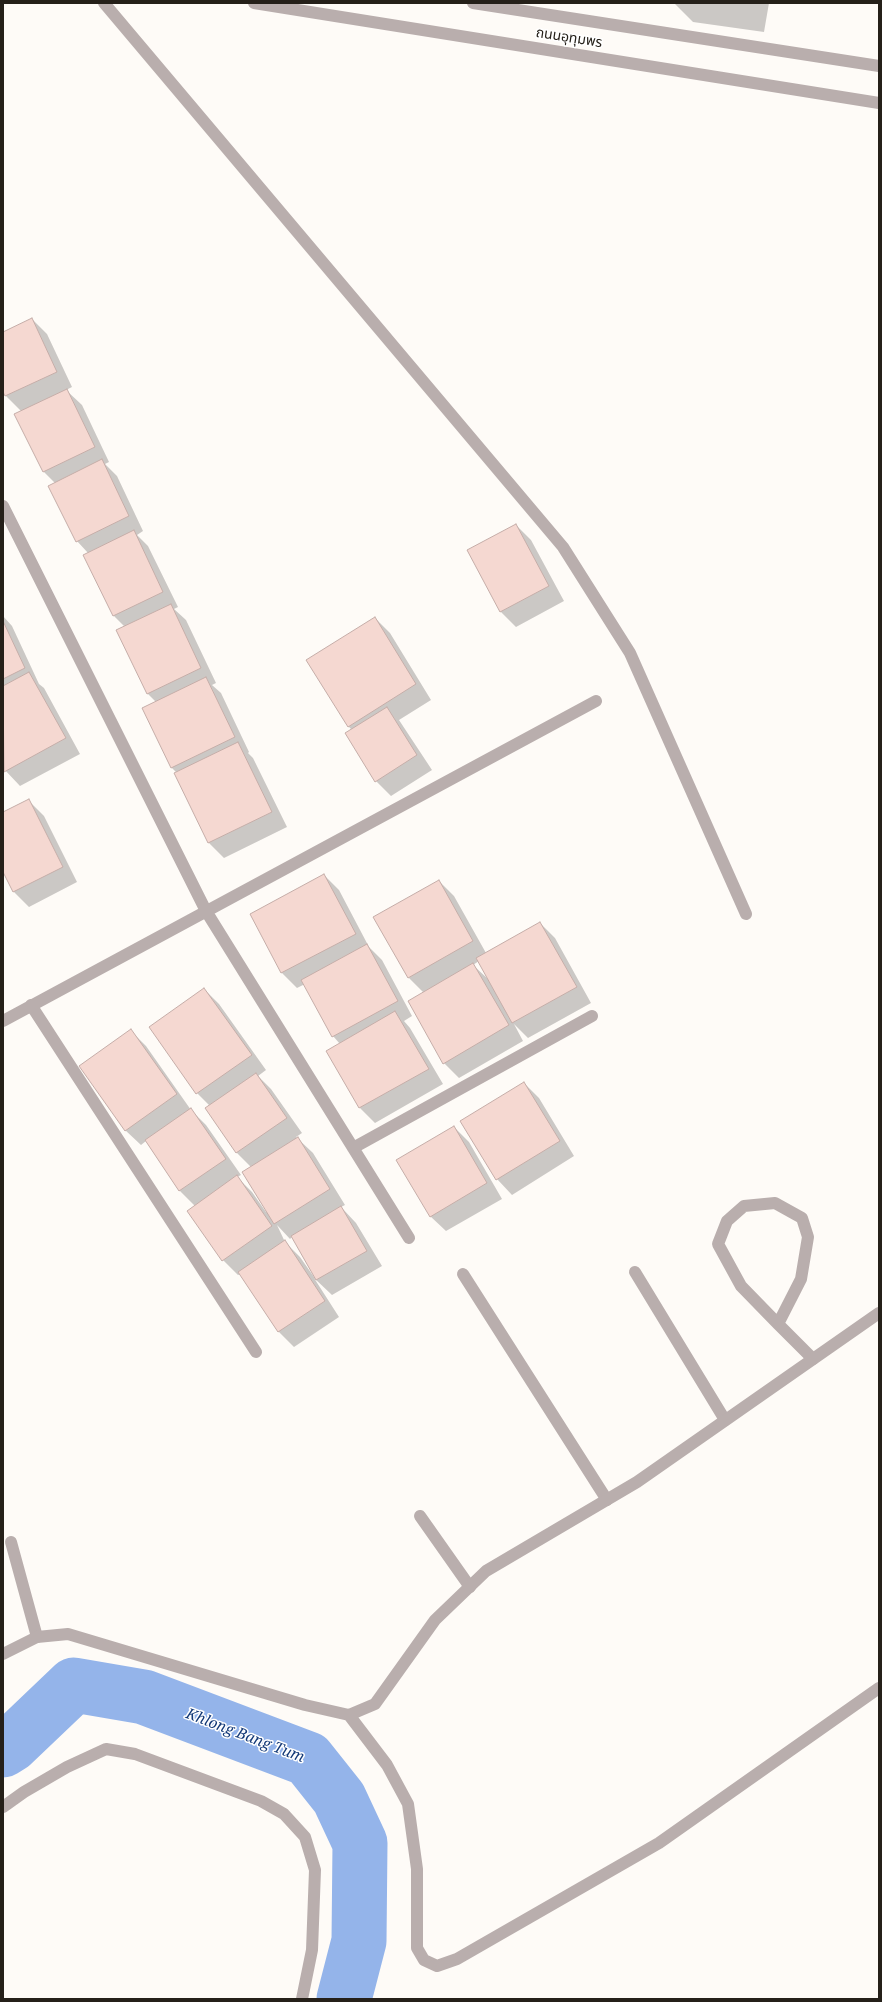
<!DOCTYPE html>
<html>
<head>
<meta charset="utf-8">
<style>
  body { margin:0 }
  #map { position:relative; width:882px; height:2002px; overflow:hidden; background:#fefbf7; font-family:"Noto Serif",serif }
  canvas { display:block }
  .frame { position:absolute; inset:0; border:4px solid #252019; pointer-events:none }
</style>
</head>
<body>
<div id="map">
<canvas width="882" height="2002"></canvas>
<div class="frame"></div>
</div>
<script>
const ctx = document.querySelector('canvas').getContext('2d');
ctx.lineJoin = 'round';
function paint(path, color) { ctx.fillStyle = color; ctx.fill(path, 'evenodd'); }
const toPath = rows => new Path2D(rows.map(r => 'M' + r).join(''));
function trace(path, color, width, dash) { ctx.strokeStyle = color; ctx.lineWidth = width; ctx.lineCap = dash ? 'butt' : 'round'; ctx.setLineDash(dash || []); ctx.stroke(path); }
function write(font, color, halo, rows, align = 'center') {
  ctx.font = font + ' "Noto Serif","Noto Sans Thai",serif'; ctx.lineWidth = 3; ctx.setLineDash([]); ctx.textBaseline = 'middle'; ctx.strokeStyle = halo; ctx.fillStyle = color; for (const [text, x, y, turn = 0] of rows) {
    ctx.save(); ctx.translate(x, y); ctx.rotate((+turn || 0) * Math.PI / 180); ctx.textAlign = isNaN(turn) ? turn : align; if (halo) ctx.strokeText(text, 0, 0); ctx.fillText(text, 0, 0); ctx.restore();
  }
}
paint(toPath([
  [674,3,769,3,764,32,693,22],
  [32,319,47,334,72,387,66,390,82,405,109,462,105,464,117,476,143,531,137,535,148,546,178,607,174,609,186,620,216,683,212,685,221,693,249,752,248,753,253,758,287,827,224,858,209,843,175,774,177,773,171,767,156,702,148,694,117,631,125,627,114,616,84,555,88,553,77,541,55,483,43,471,22,412,6,396,3,389,3,333],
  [516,525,531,540,564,601,516,627,501,612,468,551],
  [3,616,12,626,39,684,44,688,80,754,20,786,3,768],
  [375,618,390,633,431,700,399,720,432,770,391,796,376,781,352,730,348,726],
  [28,800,44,816,77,882,29,907,14,892,3,870,3,813],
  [324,875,339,890,369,947,382,960,412,1016,404,1021,410,1028,443,1084,375,1123,360,1108,328,1051,340,1044,333,1036,305,984,297,988,282,973,251,914],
  [439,881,454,896,486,953,540,923,555,938,591,1003,528,1038,514,1024,523,1041,459,1078,444,1063,424,993,409,978],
  [479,961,489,980,473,965],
  [204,989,219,1004,266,1070,258,1076,271,1089,302,1133,296,1137,313,1153,345,1205,341,1207,356,1223,382,1266,332,1295,314,1278,339,1317,294,1347,279,1332,241,1274,238,1275,223,1260,195,1206,180,1191,146,1141,141,1145,125,1130,131,1031,146,1046,191,1110,206,1125,241,1175,237,1177,252,1192,266,1212,268,1211,251,1167,237,1153,206,1108,210,1106,197,1093],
  [277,1225,290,1239,292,1237,315,1277,314,1277,300,1257,285,1242],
  [524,1083,539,1098,574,1156,512,1195,497,1179],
  [454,1127,469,1142,502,1199,446,1231,430,1216]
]), '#0003');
trace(toPath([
  [3,1750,11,1745,74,1685,144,1697,308,1759,339,1798,360,1843,359,1941,344,1999]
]), '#94b4ea', 55);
const building = toPath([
  [32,318,57,372,5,396,3,392,3,332,32,318],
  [67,389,95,447,43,472,14,414,67,389],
  [102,459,129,516,76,542,48,486,102,459],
  [516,524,549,586,500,612,467,550,516,524],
  [134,530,163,592,113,616,83,555,134,530],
  [171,604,201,668,147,694,116,630,171,604],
  [375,617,416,684,348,727,306,660,375,617],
  [3,621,25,668,3,679,3,621],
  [29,672,66,738,4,772,3,686,29,672],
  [206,677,235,737,171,768,142,708,206,677],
  [387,707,417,755,375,782,345,733,387,707],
  [238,742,272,812,208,843,174,773,238,742],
  [29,799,63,867,13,892,3,872,3,812,29,799],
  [324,874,356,934,281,973,250,914,324,874],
  [439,880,473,941,408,978,373,917,439,880],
  [540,922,577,987,512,1023,476,958,540,922],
  [367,944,398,1001,332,1037,301,980,367,944],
  [473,963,509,1025,443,1064,408,1001,473,963],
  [204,988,252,1055,196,1094,149,1027,204,988],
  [395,1011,429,1069,359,1108,326,1051,395,1011],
  [131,1029,177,1094,125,1131,79,1066,131,1029],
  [256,1073,287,1118,236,1153,205,1108,256,1073],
  [524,1082,560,1141,496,1180,460,1121,524,1082],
  [191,1108,226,1159,179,1191,145,1140,191,1108],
  [454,1126,487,1183,430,1217,396,1160,454,1126],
  [298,1137,330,1189,274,1224,242,1172,298,1137],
  [237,1175,272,1226,222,1261,187,1211,237,1175],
  [341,1206,367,1251,316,1280,291,1236,341,1206],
  [285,1240,325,1301,278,1332,238,1272,285,1240]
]);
paint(building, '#f5d8d1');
trace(building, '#c5ada8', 1);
trace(toPath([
  [635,1272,725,1420],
  [463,1274,607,1500],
  [778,1324,801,1279,808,1237,802,1218,775,1203,744,1206,727,1221,718,1244,741,1286,778,1324,813,1359],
  [420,1516,470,1587],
  [11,1542,37,1637]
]), '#b9aead', 12);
trace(toPath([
  [104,3,563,547,630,653,746,914],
  [3,506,206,911,409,1238],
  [31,1005,256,1352],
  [3,1021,596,701],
  [353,1148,592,1016],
  [3,1654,37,1637,68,1634,305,1705,349,1715,375,1704,435,1620,486,1571,637,1482,879,1313],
  [349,1715,387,1765,408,1804,417,1869,417,1948,424,1960,437,1966,457,1959,659,1843,879,1688],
  [3,1807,24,1792,67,1767,106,1749,135,1754,261,1801,284,1814,305,1837,315,1870,312,1950,302,1999]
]), '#b9aead', 12);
trace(toPath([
  [254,3,879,103],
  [473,3,879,66]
]), '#b9aead', 12);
write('14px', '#252019', '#fff', [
  ["ถนนอุทุมพร",569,38,9]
]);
write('italic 15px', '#143a78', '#fff', [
  ["Khlong Bang Tum",245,1736,21]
]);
</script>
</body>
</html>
